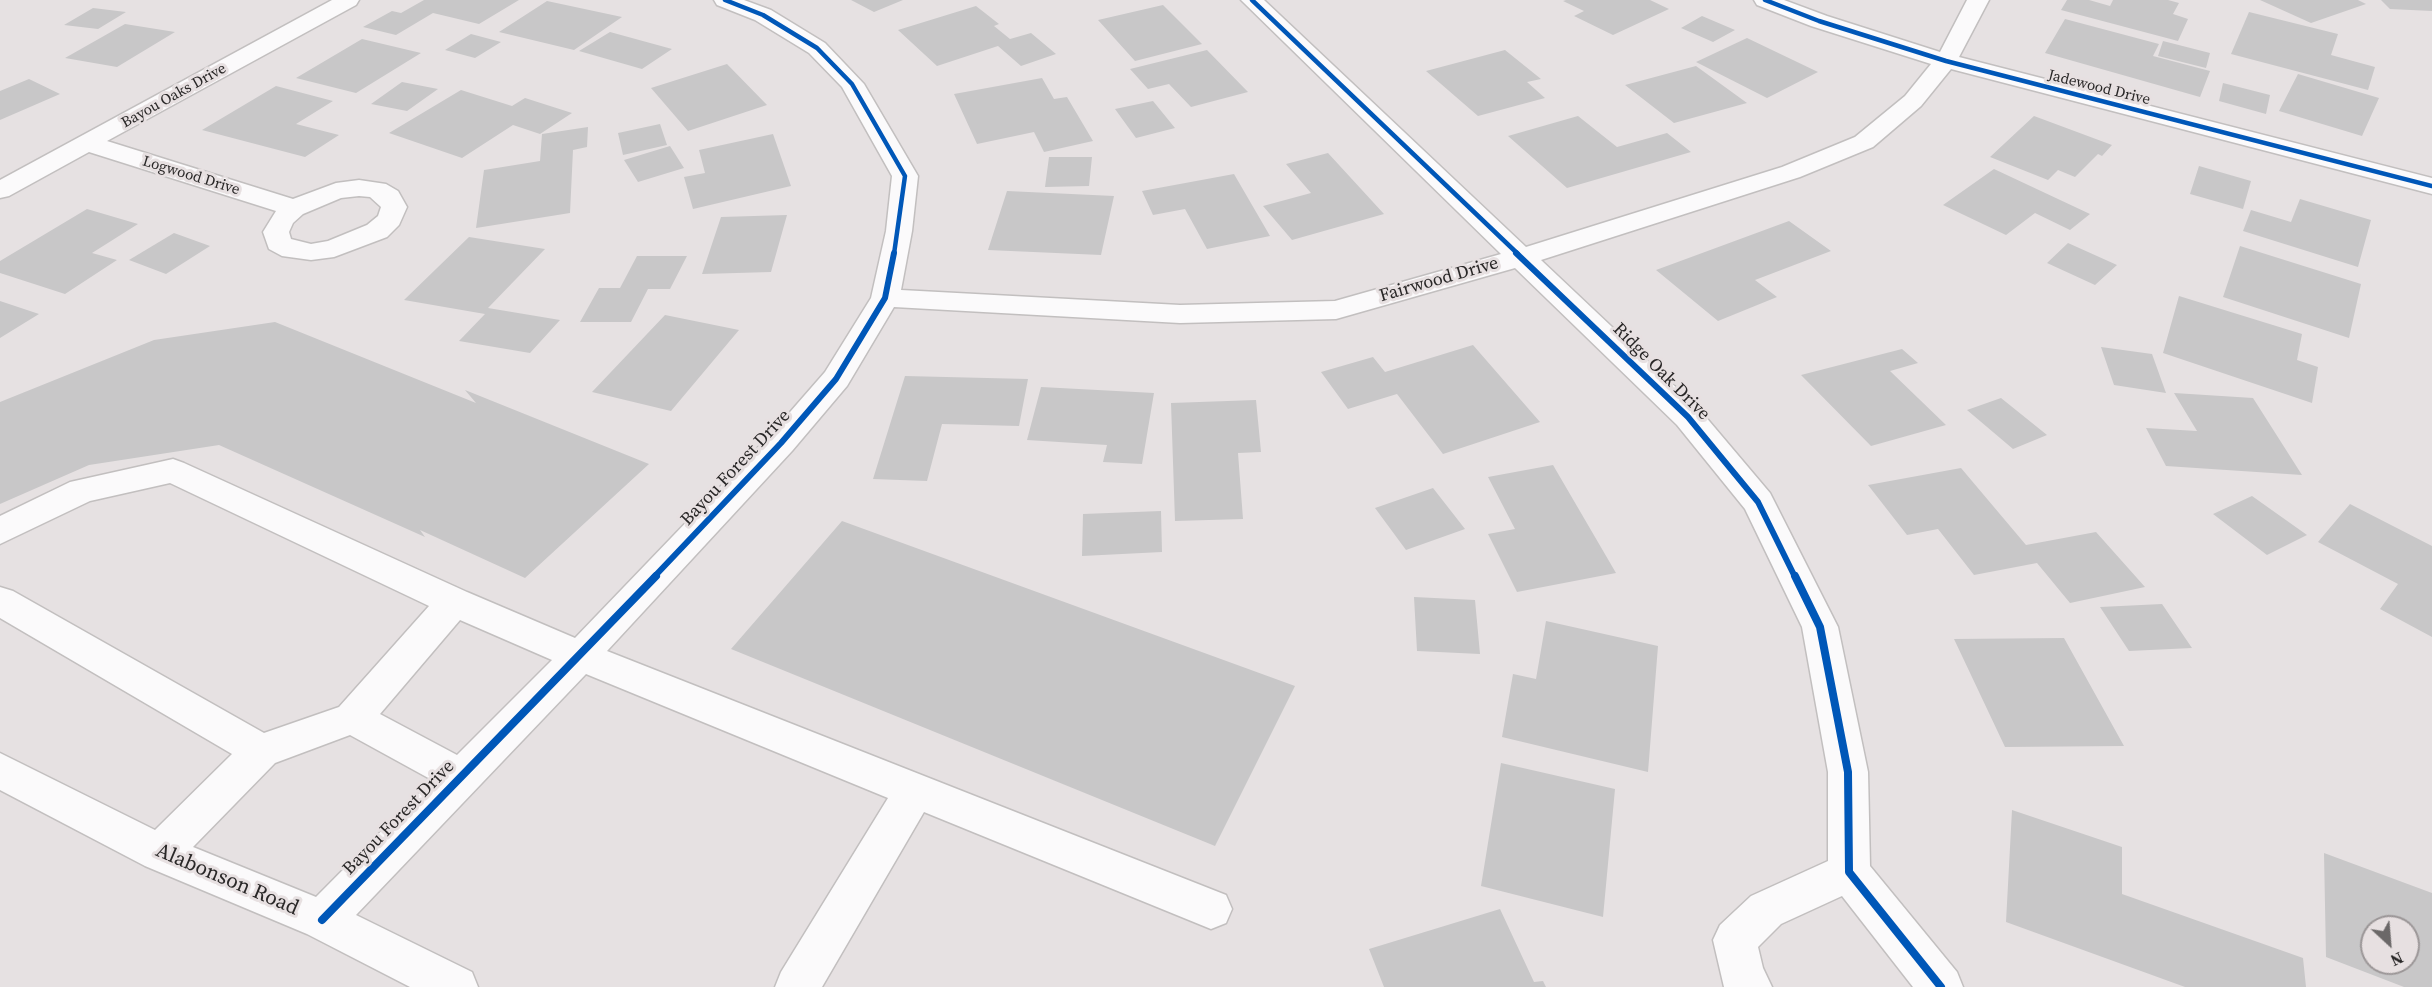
<!DOCTYPE html>
<html>
<head>
<meta charset="utf-8">
<style>
  body { margin:0 }
  #map { position:relative; width:2432px; height:987px; overflow:hidden; background:#e6e1e2; font-family:"Source Serif 4",serif }
  canvas { display:block }
  .north { position:absolute; left:2360px; top:915px; width:60px; height:60px; box-sizing:border-box; background:#e7e0e1; border:2px solid #9b9697; border-radius:50%; rotate:154deg; font-size:16px; font-weight:700; line-height:24px; text-align:center; color:#292727 }
  .north::after { content:''; display:block; margin:auto; width:21px; height:27px; background:#6b6868; clip-path:polygon(50% 0,100% 100%,50% 72%,0 100%) }
</style>
</head>
<body>
<div id="map">
<canvas width="2432" height="987"></canvas>
<div class="north">N</div>
</div>
<script>
const ctx = document.querySelector('canvas').getContext('2d');
ctx.lineJoin = 'round';
function paint(path, color) { ctx.fillStyle = color; ctx.fill(path, 'evenodd'); }
const toPath = rows => new Path2D(rows.map(r => 'M' + r).join(''));
function trace(path, color, width, dash) { ctx.strokeStyle = color; ctx.lineWidth = width; ctx.lineCap = dash ? 'butt' : 'round'; ctx.setLineDash(dash || []); ctx.stroke(path); }
function write(font, color, halo, rows, align = 'center') {
  ctx.font = font + ' "Source Serif 4",serif'; ctx.lineWidth = 6; ctx.setLineDash([]); ctx.textBaseline = 'middle'; ctx.strokeStyle = halo; ctx.fillStyle = color; for (const [text, x, y, turn = 0] of rows) {
    ctx.save(); ctx.translate(x, y); ctx.rotate((+turn || 0) * Math.PI / 180); ctx.textAlign = isNaN(turn) ? turn : align; if (halo) ctx.strokeText(text, 0, 0); ctx.fillText(text, 0, 0); ctx.restore();
  }
}
paint(toPath([
  [424,0,519,0,479,24,433,13,396,35,363,27,392,11,401,13],
  [851,0,903,0,874,12],
  [1566,0,1650,0,1669,9,1613,35,1574,16,1584,11,1563,1],
  [2067,0,2089,0,2110,6,2113,0,2168,0,2179,3,2173,14,2188,19,2178,41,2061,10],
  [2260,0,2358,0,2366,4,2311,23],
  [2381,0,2432,0,2432,11,2390,9],
  [547,1,622,17,574,50,499,32],
  [1163,5,1202,44,1135,61,1098,20],
  [976,6,999,24,994,26,1010,39,1031,33,1056,54,1021,66,998,46,937,66,898,30],
  [93,8,126,12,98,29,64,25],
  [2249,12,2338,34,2331,55,2375,67,2368,90,2231,54],
  [1702,16,1735,30,1713,42,1681,28],
  [2065,19,2159,44,2153,56,2210,71,2200,97,2045,53],
  [125,24,175,32,117,67,65,58],
  [610,32,672,49,642,69,579,51],
  [471,34,501,42,475,58,445,50],
  [1747,38,1818,72,1767,98,1696,62],
  [362,39,421,53,356,93,296,78],
  [2163,41,2210,53,2206,68,2158,56],
  [1207,50,1248,92,1191,107,1169,84,1148,89,1130,69],
  [1505,50,1541,79,1527,82,1545,98,1478,116,1426,71],
  [727,64,767,105,688,131,651,88],
  [1696,66,1747,103,1674,123,1625,85],
  [2298,74,2379,98,2362,136,2279,111],
  [1042,78,1054,99,1067,97,1093,141,1044,152,1034,132,977,144,954,94],
  [29,79,60,94,0,120,0,91],
  [402,82,438,89,407,111,371,104],
  [2223,83,2270,95,2266,114,2219,101],
  [276,86,333,101,296,124,339,135,305,157,202,130],
  [461,90,512,106,525,98,572,113,540,134,513,125,462,158,389,133],
  [1153,101,1175,128,1136,138,1115,109],
  [1578,116,1617,147,1667,133,1691,152,1567,188,1508,136],
  [2034,116,2112,145,2102,156,2098,154,2075,177,2058,170,2048,180,1990,157],
  [660,124,667,145,623,155,618,133],
  [588,127,587,147,573,150,570,213,476,228,484,170,540,161,542,134],
  [773,134,791,186,693,209,684,177,705,173,699,150],
  [670,146,684,168,638,182,624,160],
  [1328,153,1384,214,1292,240,1263,206,1311,193,1286,164],
  [1049,157,1092,157,1089,186,1045,187],
  [2199,166,2251,181,2243,209,2190,194],
  [1994,169,2090,214,2070,230,2035,213,2006,235,1943,205],
  [1234,174,1270,236,1207,249,1185,209,1153,215,1142,191],
  [1007,191,1114,196,1101,255,988,250],
  [2300,199,2371,220,2358,267,2243,231,2251,210,2291,222],
  [87,209,138,224,92,253,117,260,65,294,0,273,0,261],
  [787,215,771,272,702,274,721,217],
  [1789,221,1831,251,1755,280,1777,297,1718,321,1656,270],
  [174,233,210,246,166,274,129,260],
  [469,237,545,249,488,308,560,320,530,353,459,341,485,314,404,300],
  [2068,243,2117,265,2095,285,2047,263],
  [2240,246,2361,284,2349,338,2223,297],
  [637,256,687,256,670,289,648,289,631,322,580,322,599,288,620,288],
  [2179,296,2302,334,2297,360,2318,367,2312,403,2163,353],
  [0,301,39,314,0,338],
  [665,315,739,330,671,411,592,392],
  [275,322,476,403,465,390,649,464,525,578,420,530,425,537,219,445,89,465,0,504,0,402,154,340],
  [1473,345,1540,422,1443,454,1397,394,1348,409,1321,372,1373,357,1385,372],
  [2101,347,2152,354,2166,393,2114,385],
  [1902,349,1918,363,1890,371,1946,425,1871,446,1801,375],
  [905,376,1028,379,1019,426,942,424,927,481,873,479],
  [1041,387,1154,393,1142,464,1103,462,1107,445,1027,440],
  [2174,393,2253,398,2302,475,2166,466,2146,428,2197,431],
  [2001,398,2047,435,2013,449,1967,410],
  [1256,400,1261,452,1238,453,1243,519,1175,521,1171,403],
  [1553,465,1616,573,1517,592,1488,534,1515,529,1488,477],
  [1961,468,2026,545,2096,532,2145,587,2070,603,2037,563,1974,575,1938,529,1907,535,1868,485],
  [1433,488,1465,529,1406,550,1375,508],
  [2252,496,2307,535,2267,555,2213,514],
  [2350,504,2432,546,2432,637,2380,609,2398,584,2318,542],
  [1161,511,1162,552,1082,556,1083,514],
  [842,521,1295,686,1215,846,731,649],
  [1414,597,1475,600,1480,654,1417,651],
  [2162,604,2192,648,2129,651,2100,607],
  [1546,621,1658,646,1648,772,1502,737,1513,674,1536,679],
  [2064,638,2124,746,2005,747,1954,639],
  [1501,763,1615,789,1603,917,1481,886],
  [2012,810,2122,847,2122,894,2303,958,2306,987,2185,987,2006,922],
  [2324,853,2432,893,2432,987,2404,987,2326,957],
  [2372,927,2408,927,2408,963,2372,963],
  [1500,909,1534,982,1543,981,1546,987,1384,987,1369,949]
]), '#c8c7c8');
const minor = toPath([
  [332,0,359,0,356,5,107,141,293,199,336,183,359,180,386,184,398,191,407,207,399,225,387,237,334,257,311,260,282,256,269,249,263,232,276,211,89,152,9,196,0,198,0,180,332,0],
  [359,196,370,197,381,207,378,216,367,225,328,241,311,244,291,239,289,232,293,223,303,214,341,198,359,196],
  [714,0,744,0,771,10,825,43,864,84,918,176,912,231,901,290,1180,305,1335,301,1501,254,1241,0,1264,0,1526,247,1782,167,1855,137,1905,96,1931,64,1811,26,1757,5,1754,0,1784,0,1827,16,1940,52,1967,0,1989,0,1959,57,2432,178,2432,194,1951,69,1921,106,1873,147,1800,177,1541,260,1699,409,1770,493,1838,627,1868,772,1870,866,1957,972,1963,987,1913,987,1842,896,1781,924,1758,947,1763,968,1772,987,1724,987,1713,940,1720,925,1751,896,1828,861,1828,772,1802,627,1745,509,1677,425,1515,268,1336,319,1180,323,894,307,847,386,792,451,607,651,1226,895,1232,909,1226,923,1211,929,924,812,822,987,775,987,781,972,888,798,586,674,356,915,472,972,478,987,410,987,307,934,145,866,0,790,0,753,155,830,232,754,0,618,0,587,13,591,264,733,339,707,429,606,170,483,90,501,0,544,0,516,70,482,173,459,184,463,467,592,575,638,770,435,825,372,871,298,886,231,892,176,842,87,809,53,755,20,717,5,714,0],
  [460,620,552,660,457,755,380,714,460,620],
  [350,735,432,780,316,897,193,847,275,763,350,735]
]);
trace(minor, '#c2bfbf', 3);
paint(minor, '#fbfafb');
trace(toPath([
  [725,0,763,15,817,48,852,84,905,176,894,254],
  [1252,0,1518,254],
  [1765,0,1819,21,1946,61,2432,186]
]), '#0057b8', 4.5);
trace(toPath([
  [1516,253,1688,417,1758,502,1795,577],
  [654,577,781,443,836,379,885,298,894,253]
]), '#0057b8', 6);
trace(toPath([
  [1795,576,1820,627,1848,772,1849,872,1941,987],
  [322,920,656,576]
]), '#0057b8', 8);
write('15px', '#292727', '#e7e0e1', [
  ["Jadewood Drive",2099,88,14],
  ["Bayou Oaks Drive",174,96,-29],
  ["Logwood Drive",191,176,17]
]);
write('18px', '#292727', '#e7e0e1', [
  ["Fairwood Drive",1439,280,-16],
  ["Ridge Oak Drive",1661,372,45],
  ["Bayou Forest Drive",736,468,-47],
  ["Bayou Forest Drive",399,818,-46]
]);
write('21px', '#292727', '#e7e0e1', [
  ["Alabonson Road",227,880,23]
]);
</script>
</body>
</html>
